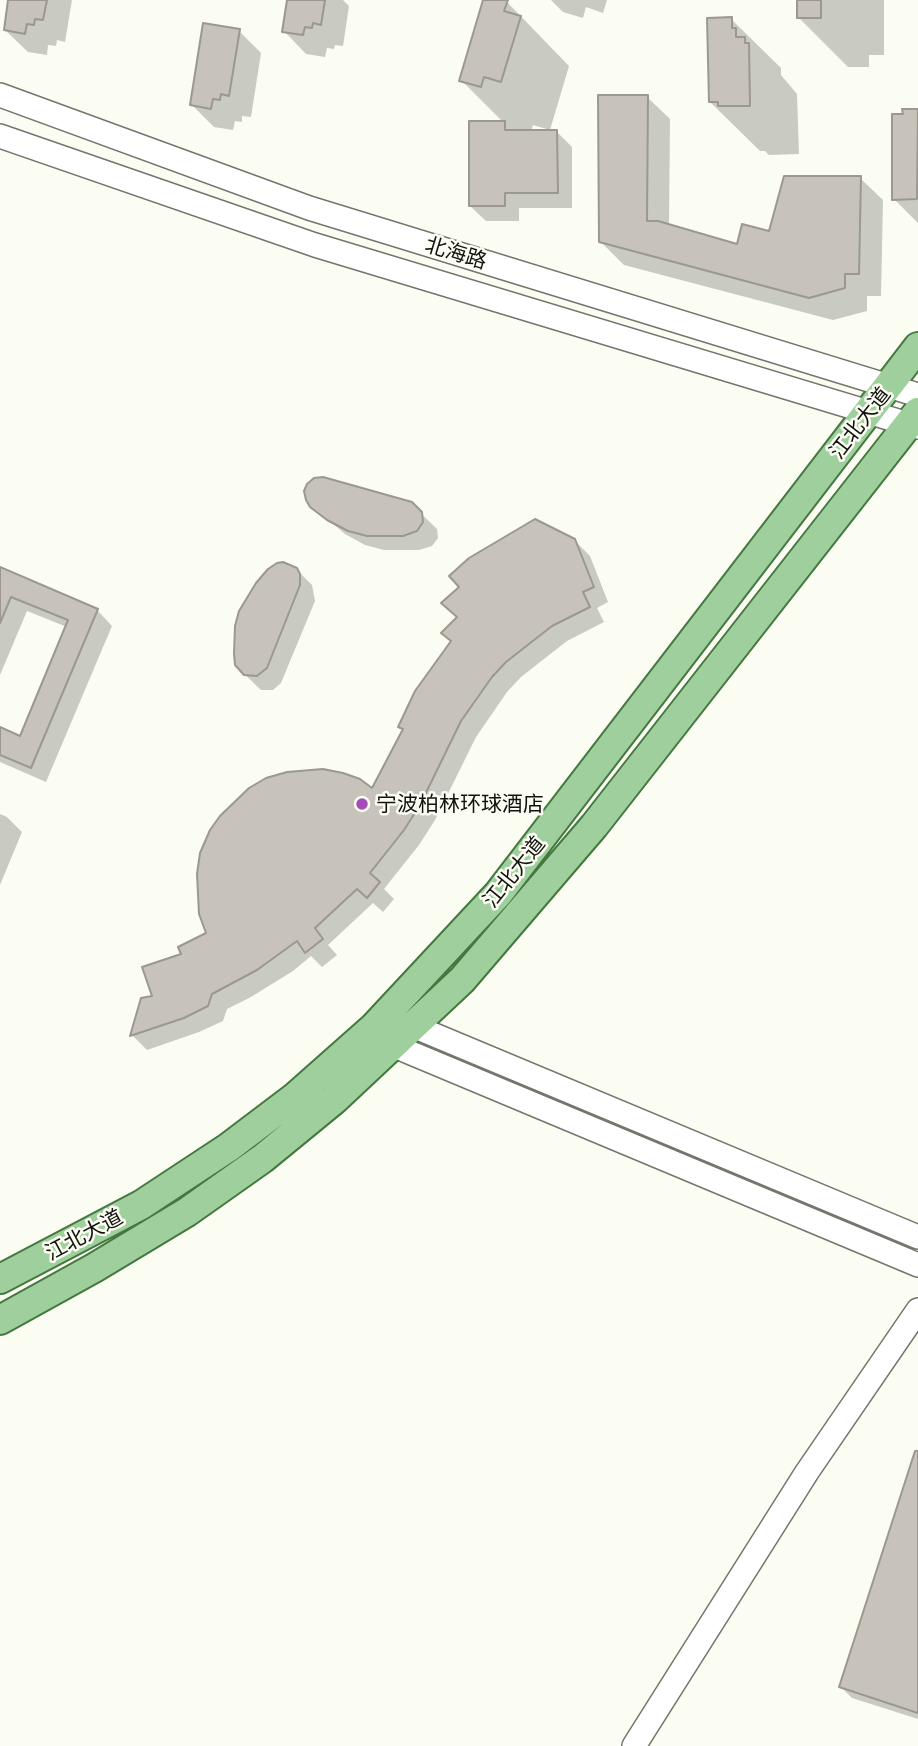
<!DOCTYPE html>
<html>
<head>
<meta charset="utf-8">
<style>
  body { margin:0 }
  canvas { display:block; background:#fbfcf2 }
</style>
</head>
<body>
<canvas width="918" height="1746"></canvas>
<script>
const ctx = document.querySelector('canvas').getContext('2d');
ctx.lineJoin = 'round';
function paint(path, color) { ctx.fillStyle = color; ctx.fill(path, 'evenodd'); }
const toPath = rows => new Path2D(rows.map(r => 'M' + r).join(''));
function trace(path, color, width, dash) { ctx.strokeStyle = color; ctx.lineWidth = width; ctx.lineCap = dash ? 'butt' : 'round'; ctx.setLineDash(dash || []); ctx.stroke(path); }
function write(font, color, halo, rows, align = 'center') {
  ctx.font = font + ' Commissioner,"Noto Sans SC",sans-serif'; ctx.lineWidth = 5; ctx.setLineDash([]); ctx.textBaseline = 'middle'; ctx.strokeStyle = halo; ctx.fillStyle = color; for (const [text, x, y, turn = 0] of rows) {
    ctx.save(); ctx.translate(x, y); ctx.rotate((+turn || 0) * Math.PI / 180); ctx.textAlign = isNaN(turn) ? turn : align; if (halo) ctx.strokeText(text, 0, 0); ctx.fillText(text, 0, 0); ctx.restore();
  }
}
paint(toPath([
  [10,0,72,0,65,42,57,40,56,46,48,45,47,55,28,52,5,30],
  [289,0,343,0,349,6,343,46,335,45,334,49,327,48,325,57,306,54,284,31],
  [485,0,507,2,569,66,550,130,533,125,531,132,557,132,572,147,572,208,519,208,519,221,486,221,470,206,503,122,461,80],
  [551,0,607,0,603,13,586,7,583,18,563,12],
  [799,0,884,0,884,55,869,55,869,67,848,67,799,18],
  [731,19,781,68,781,75,797,94,799,154,769,155,765,151,760,151,710,102],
  [239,31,261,53,251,117,242,116,242,122,235,121,233,130,214,127,192,105],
  [647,97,670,119,669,226,739,247,770,233,860,178,883,200,881,296,867,296,867,311,833,320,624,265,601,242],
  [904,110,918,110,918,223,894,199],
  [411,504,437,529,438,538,432,546,419,550,384,550,365,545,345,534,312,506],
  [574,540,590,556,608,602,597,608,604,622,567,641,521,677,507,692,476,737,435,820,419,845,384,889,394,899,383,912,373,903,328,945,337,955,322,967,311,956,293,971,251,997,227,1009,223,1021,199,1032,147,1050,132,1035,154,997,183,955,372,791,404,730,400,726],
  [0,569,97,610,112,626,46,782,0,762,0,729,21,738,67,627,27,611,0,675],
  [296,569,312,585,315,601,281,683,273,690,261,690,239,669],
  [0,814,7,817,22,832,0,885],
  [918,1448,918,1719,852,1698,841,1687]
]), '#0003');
const building = toPath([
  [8,0,47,0,43,20,35,19,34,25,27,24,25,34,4,30,8,0],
  [287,0,325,0,321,25,313,23,312,28,305,27,303,35,282,32,287,0],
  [483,0,508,0,504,11,521,16,501,82,484,77,481,87,459,81,483,0],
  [797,0,821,0,821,18,797,18,797,0],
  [732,17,732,28,736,28,736,37,745,37,745,43,749,43,750,106,718,106,718,102,709,102,707,18,732,17],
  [203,23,240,29,229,96,221,94,220,100,213,99,211,109,190,105,203,23],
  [598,95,648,95,647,221,658,221,737,244,742,224,769,231,784,176,861,176,859,274,845,274,845,288,809,298,599,242,598,95],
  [902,109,918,109,917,199,892,200,892,114,903,114,902,109],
  [469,121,505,121,505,130,557,130,558,193,505,193,505,206,469,206,469,121],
  [323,477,412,502,422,512,423,522,417,531,403,536,367,536,348,531,327,520,310,507,306,500,304,491,307,484,314,478,323,477],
  [535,519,575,539,594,587,583,592,590,607,552,626,506,662,492,677,461,721,420,805,404,830,370,873,380,882,367,898,357,889,315,928,323,939,305,953,297,941,257,970,212,994,208,1006,184,1018,130,1036,141,998,152,996,142,967,181,954,178,947,206,933,199,914,197,874,200,853,210,830,220,816,249,788,266,778,287,772,323,769,343,773,360,779,372,788,403,729,398,727,415,691,451,641,441,633,457,617,441,603,459,587,449,576,469,558,535,519],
  [283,562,297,568,300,574,300,585,267,668,257,676,244,675,235,665,234,654,235,626,239,611,256,583,268,569,277,563,283,562],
  [0,567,98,609,31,768,0,755,0,727,20,736,68,620,11,597,0,623,0,567],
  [915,1451,918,1451,918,1713,839,1687,915,1451]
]);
paint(building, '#c8c3ba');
trace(building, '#9c988f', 2);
const minor = toPath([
  [0,95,309,208,918,395],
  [0,136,315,245,918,427],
  [398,1027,413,1026,918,1237],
  [381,1034,392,1045,918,1265],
  [634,1746,807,1472,918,1310]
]);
const major = toPath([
  [0,1279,141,1205,229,1147,295,1097,374,1027,498,894,918,347],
  [0,1320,94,1268,187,1212,262,1159,334,1100,462,980,594,826,918,412]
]);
trace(minor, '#74756c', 26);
trace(major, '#447840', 32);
trace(minor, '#fff', 23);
trace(major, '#9fcf9d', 28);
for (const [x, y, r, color] of [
  [362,804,7,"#a44cb9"]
]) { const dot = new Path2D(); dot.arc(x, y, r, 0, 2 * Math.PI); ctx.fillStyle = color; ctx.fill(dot); trace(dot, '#fbfcf2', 2.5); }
write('21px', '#12120f', '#fbfcf2', [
  ["北海路",456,253,17],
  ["江北大道",860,423,-52],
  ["江北大道",514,872,-51],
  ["江北大道",84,1235,-28]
]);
write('21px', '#12120f', '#fbfcf2', [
  ["宁波柏林环球酒店",376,804]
], 'left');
</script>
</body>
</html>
